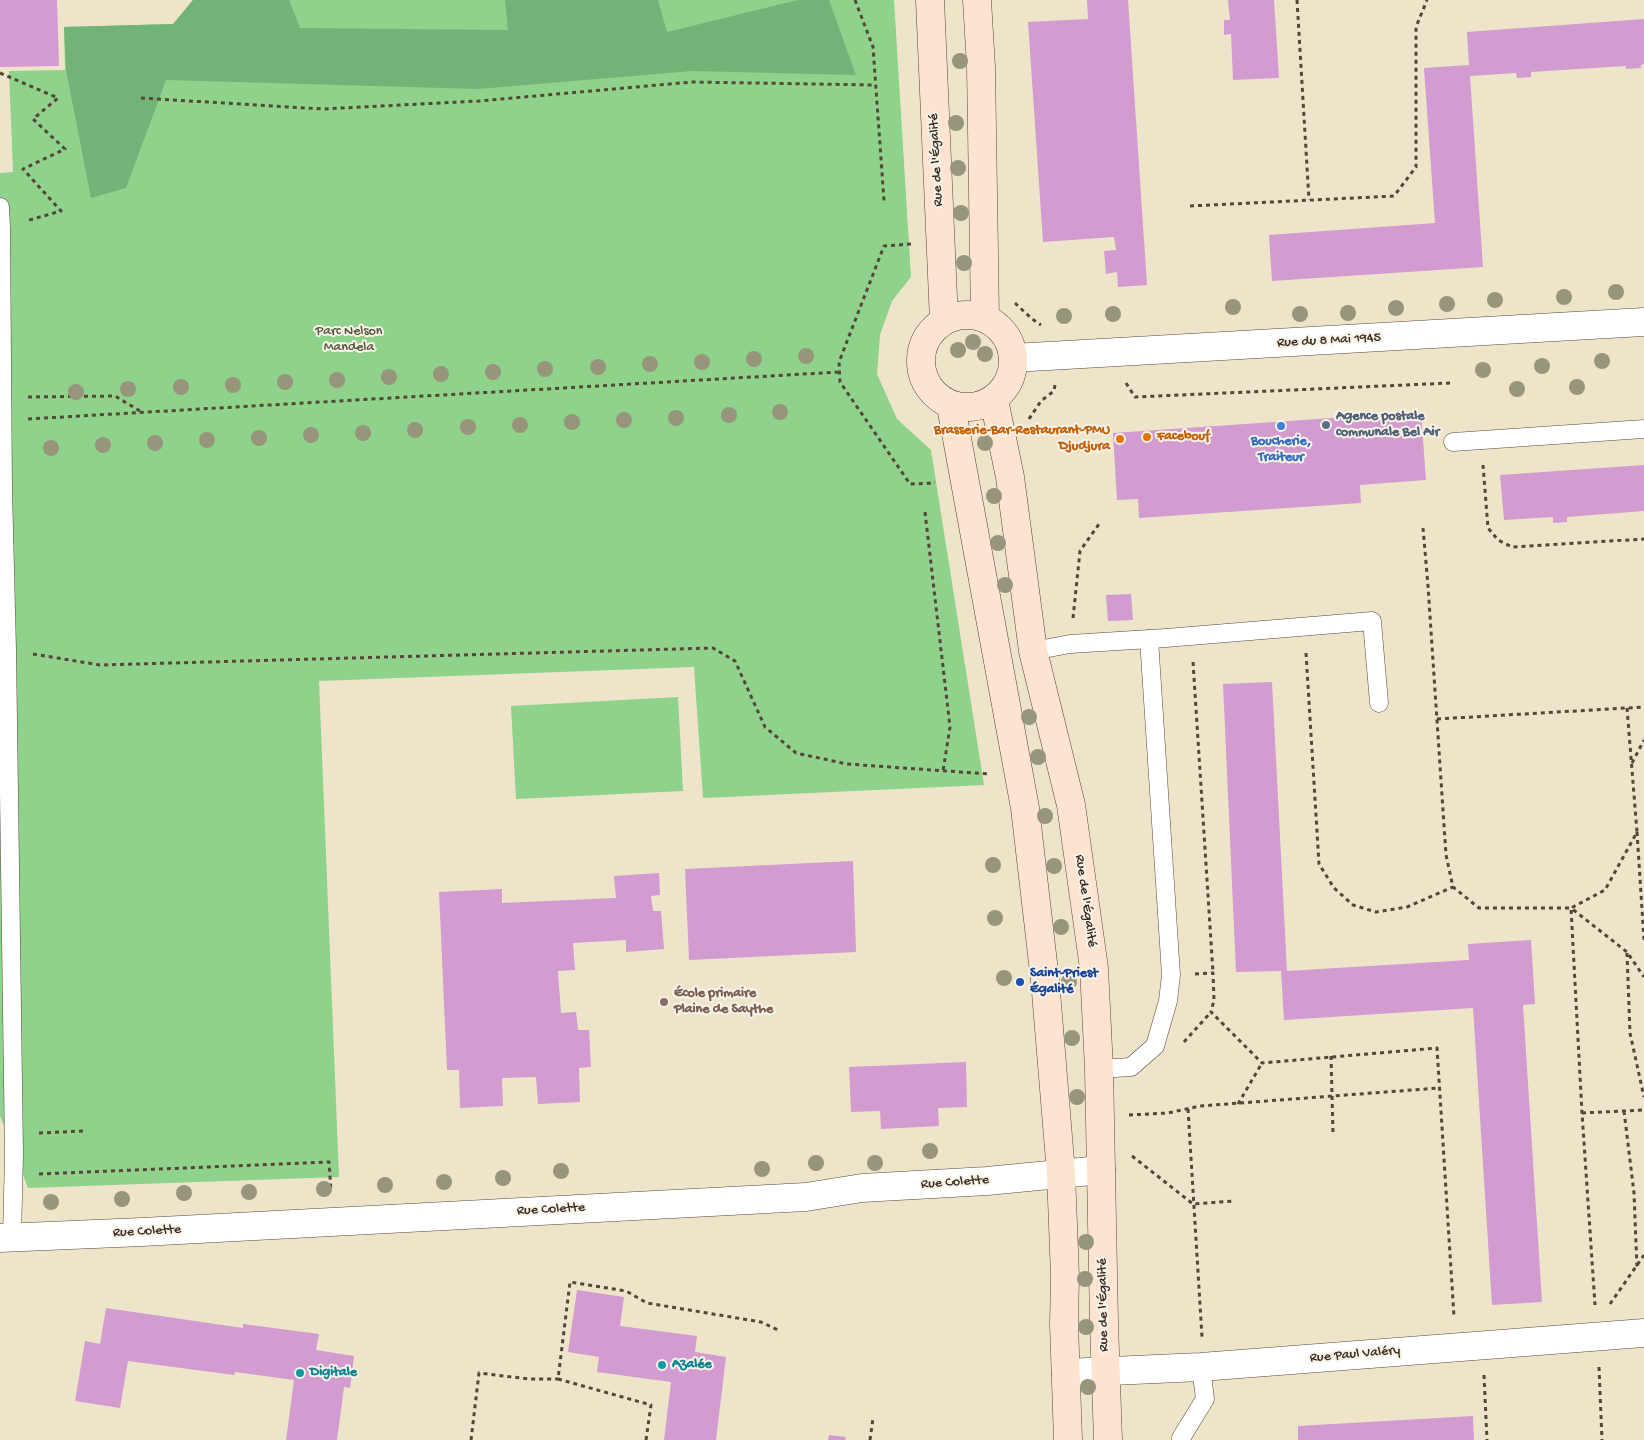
<!DOCTYPE html>
<html>
<head>
<meta charset="utf-8">
<style>
  body { margin:0 }
  canvas { display:block; background:#eee4c9 }
</style>
</head>
<body>
<canvas width="1644" height="1440"></canvas>
<script>
const ctx = document.querySelector('canvas').getContext('2d');
ctx.lineJoin = 'round';
function paint(path, color) { ctx.fillStyle = color; ctx.fill(path, 'evenodd'); }
const toPath = rows => new Path2D(rows.map(r => 'M' + r).join(''));
function trace(path, color, width, dash) { ctx.strokeStyle = color; ctx.lineWidth = width; ctx.lineCap = dash ? 'butt' : 'round'; ctx.setLineDash(dash || []); ctx.stroke(path); }
function write(font, color, halo, rows, align = 'center') {
  ctx.font = font + ' "Gochi Hand",sans-serif'; ctx.lineWidth = 4; ctx.setLineDash([]); ctx.textBaseline = 'middle'; ctx.strokeStyle = halo; ctx.fillStyle = color; for (const [text, x, y, turn = 0] of rows) {
    ctx.save(); ctx.translate(x, y); ctx.rotate((+turn || 0) * Math.PI / 180); ctx.textAlign = isNaN(turn) ? turn : align; if (halo) ctx.strokeText(text, 0, 0); ctx.fillText(text, 0, 0); ctx.restore();
  }
}
paint(toPath([
  [193,0,894,0,911,277,892,301,880,335,877,374,897,419,931,450,984,785,703,798,694,667,319,681,339,1177,28,1188,0,1116,0,173,13,172,9,71,65,70,64,27,173,24],
  [678,697,683,791,516,799,511,706]
]), '#8ed28b');
paint(toPath([
  [193,0,289,0,300,28,508,30,505,0,658,0,667,32,798,0,829,0,856,75,692,71,478,89,166,80,126,188,91,198,66,70,64,27,173,24]
]), '#72b477');
paint(toPath([
  [0,0,57,0,59,66,0,67],
  [1087,0,1128,0,1147,285,1118,287,1117,272,1106,274,1104,251,1116,250,1114,237,1043,242,1028,22,1088,19],
  [1228,0,1274,0,1279,78,1233,80,1231,34,1224,35,1224,20,1230,20],
  [1644,19,1644,64,1641,65,1641,68,1626,69,1626,66,1531,72,1531,77,1517,78,1516,73,1470,76,1483,267,1272,281,1269,235,1435,223,1424,68,1469,65,1467,32],
  [1421,412,1426,480,1360,485,1361,503,1139,518,1138,499,1117,500,1113,433],
  [1644,465,1644,511,1567,517,1567,522,1553,523,1553,517,1504,520,1500,475],
  [1131,594,1133,620,1108,621,1106,595],
  [1272,682,1287,971,1469,960,1468,944,1531,940,1535,1004,1523,1005,1542,1302,1492,1305,1473,1008,1284,1020,1281,971,1236,972,1223,684],
  [853,861,856,952,689,960,685,869],
  [659,873,660,895,651,896,653,911,661,911,664,949,626,952,626,940,573,943,575,970,558,971,561,1013,576,1012,578,1030,589,1030,591,1067,579,1068,580,1102,538,1104,536,1077,502,1078,503,1106,460,1108,459,1070,447,1070,439,892,502,889,502,903,616,898,614,876],
  [966,1062,967,1107,938,1108,939,1126,881,1129,880,1111,851,1112,849,1067],
  [577,1290,624,1297,620,1326,697,1336,695,1352,726,1357,716,1440,664,1440,671,1382,597,1372,599,1357,568,1352],
  [106,1308,243,1328,243,1324,319,1334,316,1350,354,1356,350,1388,344,1387,337,1440,286,1440,294,1380,235,1372,234,1375,128,1361,120,1408,75,1401,85,1341,100,1344],
  [1473,1416,1474,1440,1298,1440,1298,1426],
  [829,1435,846,1437,845,1440,828,1440]
]), '#d29cd1');
const lane = toPath([
  [0,207,1,228,3,489,7,650,14,1154,12,1238],
  [1453,442,1644,429],
  [1033,651,1070,644,1166,638,1372,621,1379,703],
  [1099,1069,1131,1067,1155,1046,1168,1001,1171,975,1149,639],
  [1181,1440,1181,1438,1205,1399,1201,1367]
]);
const street = toPath([
  [1013,358,1644,322],
  [0,1238,142,1232,806,1197,862,1188,987,1181,1101,1170],
  [1066,1373,1201,1367,1644,1333]
]);
const secondary = toPath([
  [930,0,944,321],
  [977,0,981,67,985,318],
  '921 361a46 46 0 1 1 92 0a46 46 0 1 1-92 0Z',
  [994,400,1010,477,1033,651,1071,805,1094,968,1099,1069,1104,1323,1108,1440],
  [951,406,1025,808,1045,980,1061,1173,1065,1277,1064,1324,1068,1440]
]);
trace(lane, '#564638', 19);
trace(street, '#564638', 29);
trace(secondary, '#564638', 29);
trace(toPath([
  [855,0,873,47,884,201],
  [1297,0,1309,200],
  [0,73,58,98,33,119,65,149,23,169,61,211,26,221],
  [141,98,323,109,479,101,692,82,875,85],
  [1190,206,1394,196,1416,167,1416,27,1427,0],
  [911,244,884,246,839,362,840,382,910,484,935,483],
  [1015,303,1032,319,1041,325],
  [1126,383,1135,397,1450,383],
  [28,397,115,396,140,411],
  [28,419,839,372],
  [1029,419,1041,401,1054,391,1055,385],
  [1483,465,1488,528,1498,540,1512,547,1644,539],
  [925,512,950,727,943,771],
  [1423,528,1428,586,1446,855,1453,887,1479,908,1571,908,1582,1113,1595,1305],
  [1073,618,1080,551,1099,524],
  [1306,653,1319,864,1334,888,1353,905,1376,912,1407,907,1453,887],
  [33,654,100,665,713,648,735,661,765,727,796,753,847,764,989,774],
  [1193,662,1213,973],
  [1627,708,1637,832,1605,890,1571,908,1627,952,1644,977],
  [1437,719,1644,707],
  [1632,763,1644,740],
  [1637,832,1644,940],
  [1627,953,1630,1033,1644,1097],
  [1195,974,1213,973,1214,1000,1211,1012,1262,1063,1437,1048,1454,1317],
  [1184,1042,1211,1012],
  [1331,1056,1333,1134],
  [1238,1104,1262,1063],
  [1188,1109,1202,1337],
  [1624,1111,1634,1193,1637,1268],
  [1582,1113,1644,1110],
  [1129,1115,1168,1113,1200,1106,1439,1088],
  [39,1133,83,1131],
  [1132,1156,1193,1204,1234,1201],
  [39,1174,329,1162,331,1191],
  [1610,1304,1644,1255],
  [1599,1367,1602,1440],
  [1484,1375,1487,1440],
  [471,1440,479,1373,529,1379,558,1379],
  [646,1440,651,1405,558,1379,570,1282,626,1291,647,1303,761,1322,778,1330],
  [870,1440,873,1418]
]), '#564638', 3, [4, 4]);
trace(lane, '#fff', 18);
trace(street, '#fff', 28);
trace(secondary, '#fde4d1', 28);
ctx.fillStyle = '#97957a';
for (const [x, y] of [
  [960,61],
  [956,123],
  [958,168],
  [961,213],
  [964,263],
  [1616,292],
  [1564,297],
  [1495,300],
  [1447,304],
  [1233,307],
  [1396,308],
  [1348,313],
  [1113,314],
  [1300,314],
  [1064,316],
  [973,342],
  [958,350],
  [985,354],
  [806,356],
  [754,359],
  [1602,361],
  [702,362],
  [650,364],
  [1542,366],
  [598,367],
  [545,369],
  [1483,370],
  [493,372],
  [441,374],
  [389,377],
  [337,380],
  [285,382],
  [233,385],
  [181,387],
  [1577,387],
  [128,389],
  [1517,389],
  [76,392],
  [780,412],
  [729,415],
  [676,418],
  [624,420],
  [572,422],
  [520,425],
  [468,427],
  [415,430],
  [363,433],
  [311,435],
  [259,438],
  [207,440],
  [155,443],
  [985,443],
  [103,445],
  [51,448],
  [994,496],
  [998,543],
  [1005,585],
  [1029,717],
  [1038,757],
  [1045,816],
  [993,865],
  [1054,866],
  [995,918],
  [1061,927],
  [1004,978],
  [1069,982],
  [1072,1038],
  [1077,1097],
  [930,1151],
  [816,1163],
  [875,1163],
  [762,1169],
  [561,1171],
  [503,1178],
  [444,1182],
  [385,1185],
  [324,1189],
  [249,1192],
  [184,1193],
  [122,1199],
  [51,1202],
  [1086,1242],
  [1085,1279],
  [1086,1327],
  [1088,1387]
]) { ctx.beginPath(); ctx.arc(x, y, 8, 0, 2 * Math.PI); ctx.fill(); }
for (const [x, y, r, color] of [
  [1326,425,5,"#5c6f8a"],
  [1281,426,5,"#3f7fe0"],
  [1147,437,5,"#e8710a"],
  [1120,439,5,"#e8710a"],
  [1020,982,5,"#1a4fb4"],
  [664,1002,5,"#8d6e63"],
  [662,1365,5,"#0f9aa8"],
  [300,1373,5,"#0f9aa8"]
]) { const dot = new Path2D(); dot.arc(x, y, r, 0, 2 * Math.PI); ctx.fillStyle = color; ctx.fill(dot); trace(dot, '#f7f3e8', 2); }
write('14px', '#3b2a1e', '#f7f3e8', [
  ["Rue de l'Égalité",937,160,-93],
  ["Rue du 8 Mai 1945",1329,341,-3],
  ["Rue de l'Égalité",1085,901,82],
  ["Rue Colette",955,1183,-4],
  ["Rue Colette",551,1210,-3],
  ["Rue Colette",147,1232,-3],
  ["Rue de l'Égalité",1104,1305,-91],
  ["Rue Paul Valéry",1355,1355,-5]
]);
write('14px', '#505439', '#f7f3e8', [
  ["Parc Nelson",349,332],
  ["Mandela",349,348]
]);
write('bold 14px', '#4e5e75', '#f7f3e8', [
  ["Agence postale",1336,417],
  ["communale Bel Air",1336,433]
], 'left');
write('bold 14px', '#c56008', '#f7f3e8', [
  ["Brasserie-Bar-Restaurant-PMU",1110,431],
  ["Djudjura",1110,447],
  ["Facebouf",1157,437,"left"]
], 'right');
write('bold 14px', '#366cbe', '#f7f3e8', [
  ["Boucherie,",1281,442],
  ["Traiteur",1281,458]
]);
write('bold 14px', '#164399', '#f7f3e8', [
  ["Saint-Priest",1030,974],
  ["Égalité",1030,990]
], 'left');
write('bold 14px', '#785e54', '#f7f3e8', [
  ["École primaire",674,994],
  ["Plaine de Saythe",674,1010]
], 'left');
write('bold 14px', '#0d838f', '#f7f3e8', [
  ["Azalée",672,1365],
  ["Digitale",310,1373]
], 'left');
</script>
</body>
</html>
